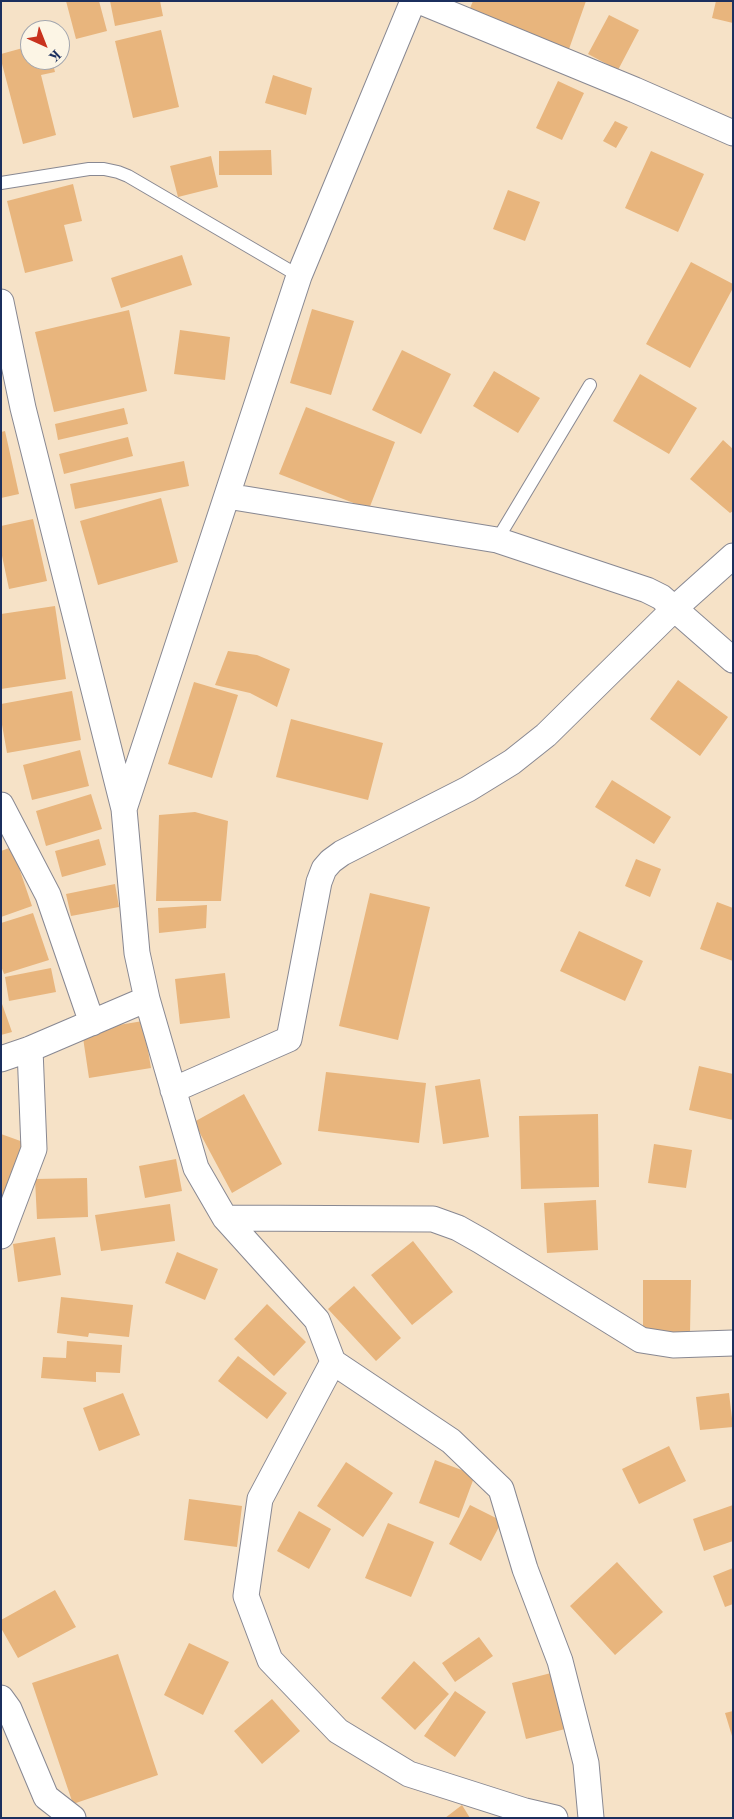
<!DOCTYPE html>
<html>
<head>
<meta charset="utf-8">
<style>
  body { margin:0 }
  #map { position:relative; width:734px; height:1819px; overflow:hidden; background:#f6e2c7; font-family:"Old Standard TT",serif }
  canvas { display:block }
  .frame { position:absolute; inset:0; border:2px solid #1b2f5e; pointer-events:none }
  .north { position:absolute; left:20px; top:20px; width:50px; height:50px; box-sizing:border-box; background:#fcf5e5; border:1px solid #a2a6af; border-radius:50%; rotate:136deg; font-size:14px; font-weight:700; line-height:20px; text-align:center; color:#1b2f5e }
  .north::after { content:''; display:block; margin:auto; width:18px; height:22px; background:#c8321e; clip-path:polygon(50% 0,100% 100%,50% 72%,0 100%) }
</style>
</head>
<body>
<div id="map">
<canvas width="734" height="1819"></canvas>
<div class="frame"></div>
<div class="north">K</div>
</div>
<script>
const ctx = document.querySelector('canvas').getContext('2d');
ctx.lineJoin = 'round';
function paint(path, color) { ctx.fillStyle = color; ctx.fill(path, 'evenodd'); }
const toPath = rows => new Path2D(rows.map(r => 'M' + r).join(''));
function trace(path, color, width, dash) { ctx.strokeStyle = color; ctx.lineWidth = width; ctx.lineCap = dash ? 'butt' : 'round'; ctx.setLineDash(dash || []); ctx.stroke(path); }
paint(toPath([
  [66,1,99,1,107,31,76,39],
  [110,1,160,1,163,16,115,26],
  [473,1,586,1,569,49,468,13],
  [716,1,733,1,733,23,712,18],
  [609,15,639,30,618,70,588,54],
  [161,30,179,107,133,118,115,41],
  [30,46,30,60,52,60,55,72,41,75,56,135,23,144,1,60,1,54],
  [273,75,312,88,306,115,265,103],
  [558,81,584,93,562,140,536,128],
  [615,121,628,127,616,148,603,141],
  [271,150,272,175,219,175,219,151],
  [651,151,704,174,678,232,625,208],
  [211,156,218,187,178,197,170,166],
  [73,184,82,221,64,225,73,261,25,273,7,201],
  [508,190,540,202,525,241,493,229],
  [182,255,192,285,121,308,111,278],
  [691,262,733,284,733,288,690,368,646,344],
  [312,309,354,321,331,395,290,383],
  [129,310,147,391,54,412,35,332],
  [180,330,230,337,225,380,174,374],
  [402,350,451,374,421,434,372,410],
  [494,371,540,398,518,433,473,406],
  [640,374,697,408,669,454,613,421],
  [306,407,395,442,369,509,279,474],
  [124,408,128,424,58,440,55,424],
  [5,431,19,494,1,498,1,432],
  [128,437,133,456,64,474,59,454],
  [723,440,733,449,733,511,730,513,690,479],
  [184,461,189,486,75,509,70,484],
  [161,498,178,562,98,585,80,521],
  [33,519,47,581,9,589,1,551,1,526],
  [55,606,66,679,1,689,1,614],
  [228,651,257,655,290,669,277,707,250,693,215,685],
  [678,680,728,717,700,756,650,719],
  [194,682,238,695,212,778,168,764],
  [72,691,81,740,7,753,1,719,1,704],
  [291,719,383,743,368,800,276,777],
  [80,750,89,786,32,800,23,765],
  [612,780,671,817,654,844,595,807],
  [91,794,102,829,46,846,36,811],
  [195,812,228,821,221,901,156,901,159,815],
  [99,839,106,865,62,877,55,851],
  [12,847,32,906,1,917,1,851],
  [636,859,661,869,650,897,625,886],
  [115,884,119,907,71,916,66,894],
  [370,893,430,907,398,1040,339,1026],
  [717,902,733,908,733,961,700,949],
  [207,905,206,928,159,933,158,908],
  [33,913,49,960,4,974,1,966,1,923],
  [579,931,643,961,625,1001,560,971],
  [51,968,56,992,9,1001,5,977],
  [225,973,230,1018,180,1024,175,979],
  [1,1001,12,1032,1,1035],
  [143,1021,151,1068,89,1078,82,1031],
  [699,1066,733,1074,733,1120,689,1110],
  [326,1072,426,1083,419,1143,318,1131],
  [480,1079,489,1137,443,1144,435,1086],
  [244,1094,282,1164,232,1193,194,1122],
  [598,1114,599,1187,521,1189,519,1116],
  [1,1134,26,1143,1,1201],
  [654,1144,692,1150,686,1188,648,1183],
  [176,1159,182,1191,145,1198,139,1166],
  [87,1178,88,1217,37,1219,35,1179],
  [596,1200,598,1250,547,1253,544,1203],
  [170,1204,175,1241,101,1251,95,1215],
  [55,1237,61,1275,18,1282,13,1244],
  [413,1241,453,1292,412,1325,371,1275],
  [177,1252,218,1269,205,1300,165,1283],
  [643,1280,691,1280,690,1333,643,1332],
  [354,1286,401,1338,376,1361,328,1309],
  [61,1297,133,1305,129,1337,89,1333,88,1337,57,1333],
  [267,1304,306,1342,274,1376,234,1339],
  [67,1341,122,1345,120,1373,96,1372,96,1382,41,1378,43,1357,66,1358],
  [238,1356,287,1393,267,1419,218,1381],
  [123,1393,140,1435,99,1451,83,1408],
  [729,1393,733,1427,700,1430,696,1397],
  [669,1446,686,1481,639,1504,622,1469],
  [435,1460,475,1475,459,1518,419,1503],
  [346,1462,393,1493,363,1537,317,1506],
  [189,1499,242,1506,237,1547,184,1540],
  [470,1505,502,1521,481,1561,449,1544],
  [733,1505,733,1541,704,1551,693,1519],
  [299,1511,331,1529,309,1569,277,1551],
  [388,1523,434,1542,411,1597,365,1578],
  [617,1562,663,1612,615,1655,570,1606],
  [733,1568,733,1604,725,1607,713,1576],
  [55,1590,76,1627,18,1658,1,1628,1,1620],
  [479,1637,493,1656,455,1682,442,1663],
  [189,1643,229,1662,203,1715,164,1695],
  [118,1654,158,1775,73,1804,32,1683],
  [414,1661,449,1694,415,1730,381,1698],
  [555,1672,569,1728,526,1739,512,1683],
  [455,1691,486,1712,455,1757,424,1736],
  [272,1699,300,1731,262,1764,234,1731],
  [733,1711,733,1736,732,1736,725,1713],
  [462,1805,470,1818,445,1818]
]), '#e8b57d');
const lane = toPath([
  [1,183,89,169,104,169,118,172,128,176,299,276],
  [497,540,590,385]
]);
const street = toPath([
  [419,1,635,90,733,133],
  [1,302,23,408,124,809,137,953,147,999,196,1168,225,1218,317,1320,333,1362,260,1499,246,1596,270,1660,338,1731,409,1774,525,1811,555,1818],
  [227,496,497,540,647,590,661,597,733,660],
  [1,805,48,895,92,1023],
  [124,809,299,276,413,1],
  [1,1059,30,1049,147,999],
  [173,1090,289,1039,319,882,324,869,331,861,342,853,468,789,512,762,546,735,675,608,733,556],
  [225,1218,433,1219,458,1228,481,1241,641,1340,673,1345,733,1343],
  [1,1236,34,1149,30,1049],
  [333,1362,451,1441,501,1489,525,1569,560,1661,586,1763,591,1818],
  [1,1698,9,1709,46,1797,73,1818]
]);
trace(lane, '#888892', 14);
trace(street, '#888892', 27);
trace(lane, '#fff', 12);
trace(street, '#fff', 25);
</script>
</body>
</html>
